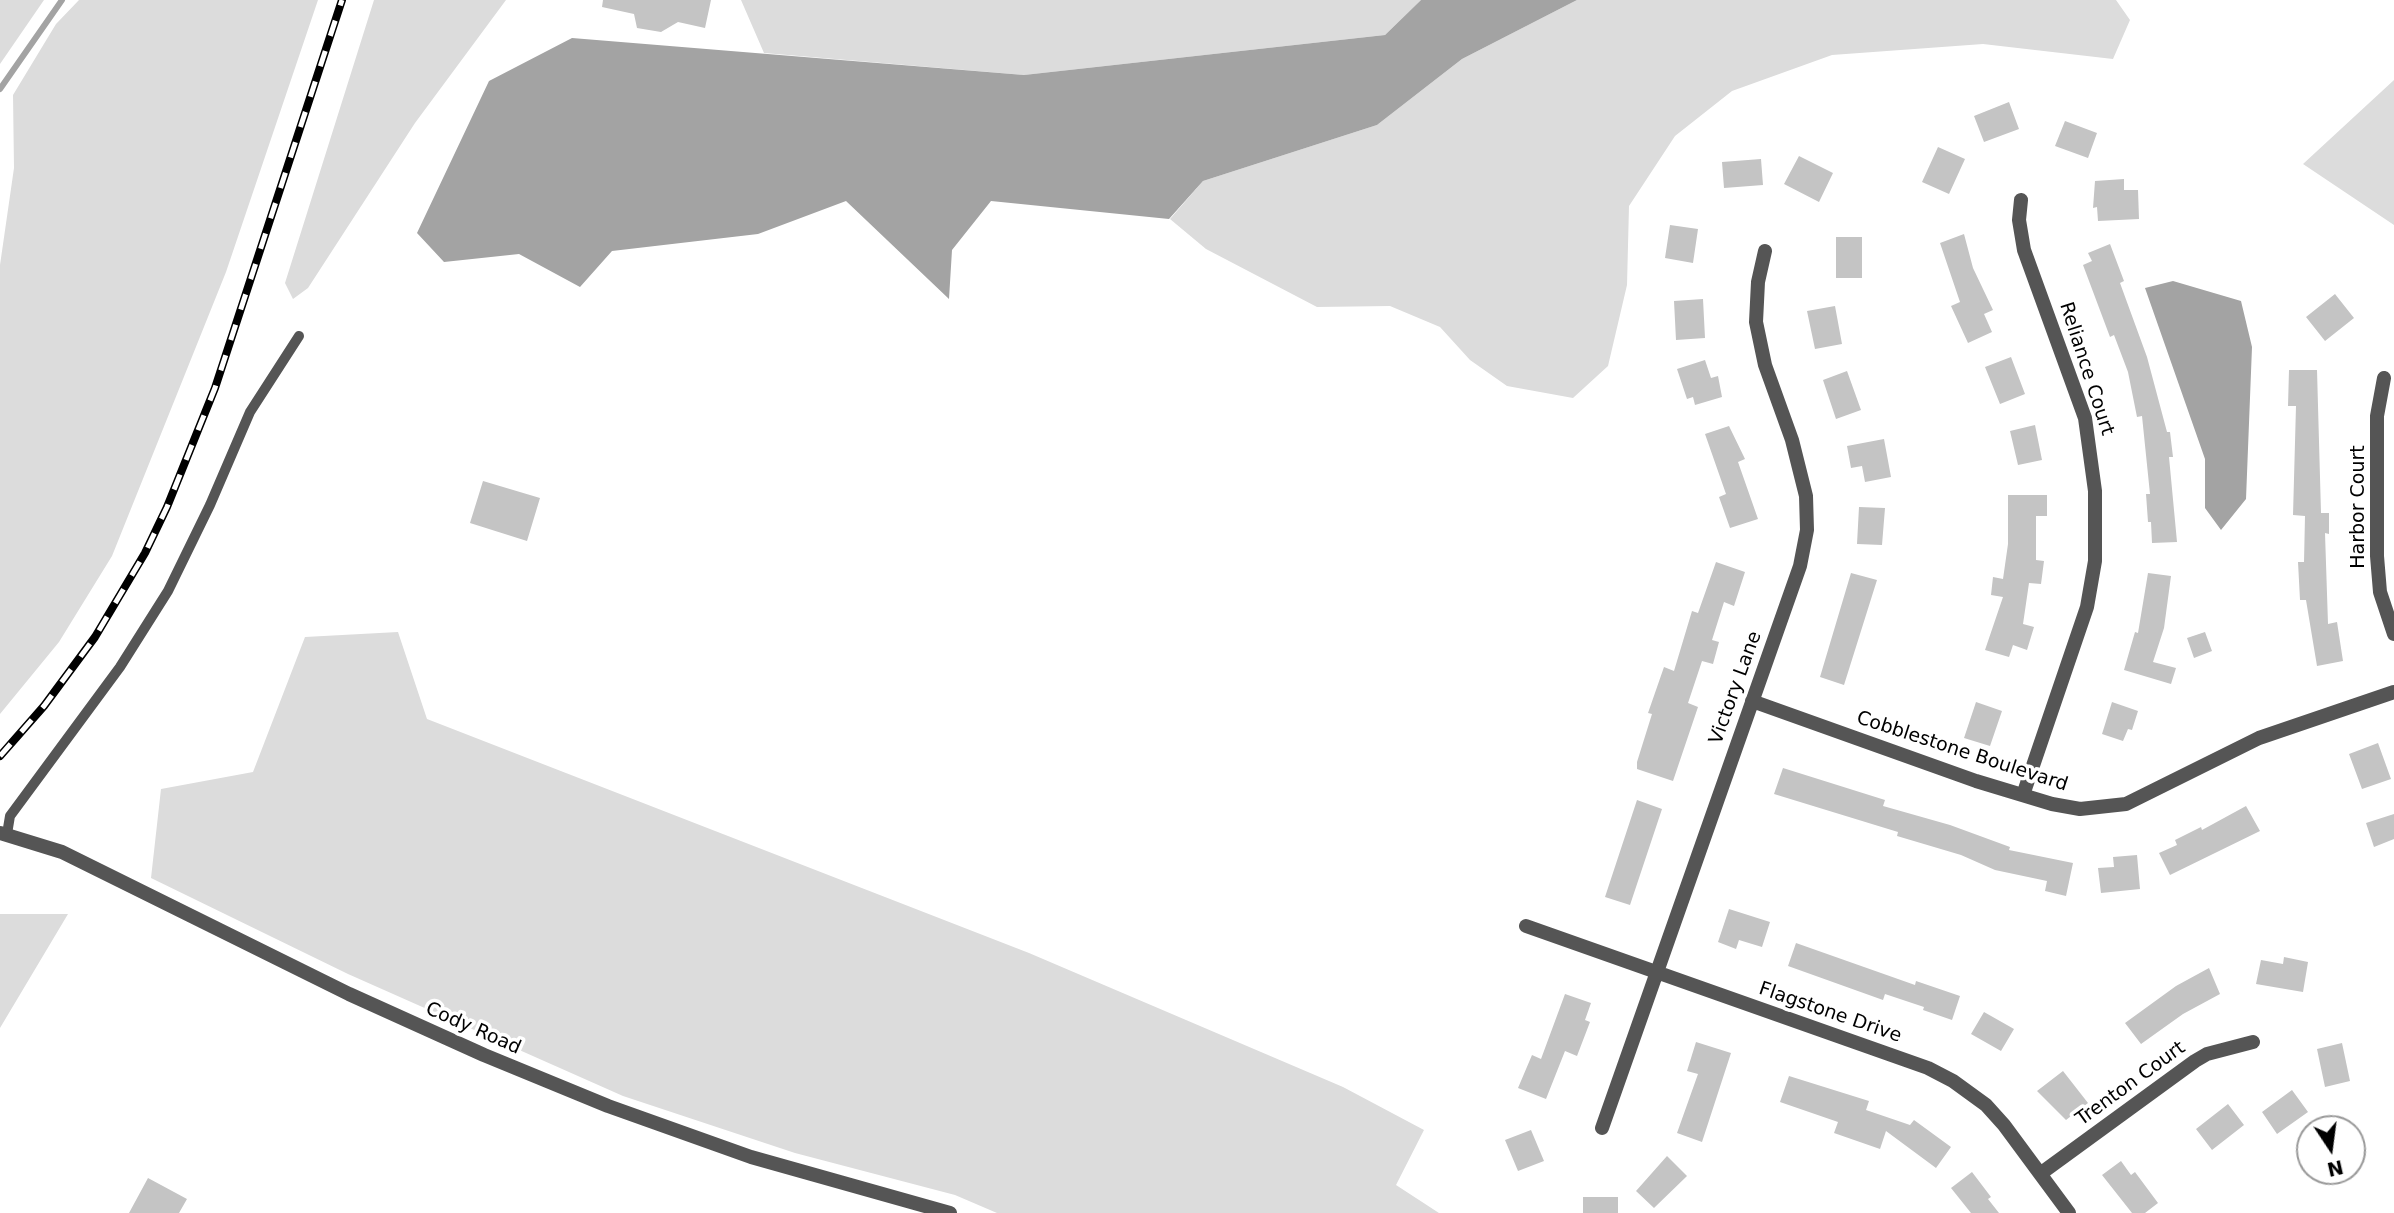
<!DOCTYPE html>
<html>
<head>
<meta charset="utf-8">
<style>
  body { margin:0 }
  #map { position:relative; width:2394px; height:1213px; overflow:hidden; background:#fff; font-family:"DejaVu Sans",sans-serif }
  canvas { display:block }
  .north { position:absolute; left:2296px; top:1115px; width:70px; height:70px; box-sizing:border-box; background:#fff; border:2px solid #999; border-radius:50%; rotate:167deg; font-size:19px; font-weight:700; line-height:28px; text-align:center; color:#000 }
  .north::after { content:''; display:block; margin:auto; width:24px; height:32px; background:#000; clip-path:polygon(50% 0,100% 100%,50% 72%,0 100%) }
</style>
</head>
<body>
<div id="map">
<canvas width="2394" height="1213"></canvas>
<div class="north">N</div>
</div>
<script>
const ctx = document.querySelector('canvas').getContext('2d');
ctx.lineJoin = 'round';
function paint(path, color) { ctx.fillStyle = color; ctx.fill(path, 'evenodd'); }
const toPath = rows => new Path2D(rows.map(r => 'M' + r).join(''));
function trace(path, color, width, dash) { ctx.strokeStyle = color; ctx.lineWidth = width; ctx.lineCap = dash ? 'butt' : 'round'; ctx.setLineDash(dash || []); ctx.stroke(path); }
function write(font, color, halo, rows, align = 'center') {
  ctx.font = font + ' "DejaVu Sans",sans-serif'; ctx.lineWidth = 7; ctx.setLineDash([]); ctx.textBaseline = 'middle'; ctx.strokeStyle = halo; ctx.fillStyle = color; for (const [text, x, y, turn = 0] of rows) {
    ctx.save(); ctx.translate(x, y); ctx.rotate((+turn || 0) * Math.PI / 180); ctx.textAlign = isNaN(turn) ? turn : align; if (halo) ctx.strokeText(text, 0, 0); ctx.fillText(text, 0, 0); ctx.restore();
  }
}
paint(toPath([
  [0,0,44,0,0,64],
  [79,0,318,0,226,272,112,556,59,642,0,714,0,265,14,168,13,95,56,24],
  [374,0,506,0,415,123,308,288,293,299,285,283],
  [741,0,1421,0,1385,35,1024,75,764,53],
  [1577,0,2116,0,2130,20,2113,59,1983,44,1832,55,1732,91,1675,136,1629,206,1627,285,1608,366,1573,398,1507,386,1470,360,1440,327,1390,306,1317,307,1206,249,1170,219,1203,181,1377,125,1462,59],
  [2394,80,2394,225,2303,164],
  [398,632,427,719,1029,953,1343,1087,1424,1130,1396,1185,1439,1213,997,1213,955,1195,795,1153,623,1096,348,974,151,878,161,789,253,772,305,637],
  [0,914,68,914,0,1028]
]), '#dcdcdc');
paint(toPath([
  [1421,0,1577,0,1462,59,1377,125,1203,181,1169,219,991,201,952,250,949,299,846,201,758,234,612,251,580,287,519,254,444,262,417,233,489,81,572,38,1024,75,1385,35],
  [2173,281,2241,301,2252,347,2246,499,2221,530,2205,508,2205,459,2145,288]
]), '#a3a3a3');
trace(toPath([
  [0,89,62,0]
]), '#a3a3a3', 6);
paint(toPath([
  [603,0,711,0,705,28,678,22,661,32,637,28,634,14,602,7],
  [2009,102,2019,129,1984,142,1974,116],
  [2065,121,2097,133,2088,158,2055,146],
  [1938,147,1965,159,1949,194,1922,182],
  [1799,156,1833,173,1819,202,1784,184],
  [1761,159,1763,185,1724,188,1722,162],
  [2124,179,2124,190,2138,190,2139,219,2098,221,2097,207,2093,208,2095,181],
  [1670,225,1698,229,1693,263,1665,258],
  [1964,234,1973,268,1993,310,1984,314,1992,332,1968,343,1951,306,1960,302,1940,243],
  [1836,237,1862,237,1862,278,1836,278],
  [2110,244,2124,281,2120,283,2147,357,2167,432,2170,432,2173,457,2169,457,2177,542,2152,543,2151,522,2148,522,2146,494,2150,494,2142,416,2137,417,2128,372,2114,335,2110,337,2083,265,2092,261,2088,253],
  [2335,294,2354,318,2325,341,2306,317],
  [1703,299,1705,338,1676,340,1674,301],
  [1835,306,1842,344,1815,349,1807,311],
  [2011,357,2025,394,2000,404,1985,367],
  [1705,360,1711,378,1718,376,1722,397,1695,405,1693,397,1687,399,1677,369],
  [2289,370,2317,370,2321,513,2329,513,2329,534,2325,533,2328,624,2337,622,2343,661,2317,666,2306,600,2300,600,2298,562,2304,562,2305,516,2293,515,2296,406,2288,406],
  [1847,371,1861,410,1836,419,1823,380],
  [2035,425,2042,460,2018,465,2010,431],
  [1729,426,1745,459,1738,462,1758,519,1730,528,1719,497,1726,494,1705,434],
  [1884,439,1891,477,1865,482,1862,466,1851,468,1847,446],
  [483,481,540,498,527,541,470,523],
  [2008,495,2047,495,2047,516,2036,516,2036,560,2044,561,2041,584,2029,583,2023,624,2034,627,2027,650,2013,645,2009,657,1985,650,2003,597,1991,595,1993,577,2003,579,2008,544],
  [1859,507,1885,508,1882,545,1857,544],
  [1716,562,1745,572,1734,606,1724,602,1712,640,1719,642,1713,664,1702,661,1688,703,1698,707,1673,781,1637,769,1637,762,1652,714,1648,713,1664,667,1674,671,1692,611,1698,613],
  [1851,573,1877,580,1844,685,1820,677],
  [2148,573,2171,576,2164,628,2153,662,2176,668,2171,684,2124,670,2135,632,2138,633],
  [2205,632,2212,651,2194,658,2187,638],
  [1976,702,2002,711,1990,746,1964,738],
  [2112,702,2138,711,2132,730,2128,729,2123,741,2102,734],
  [2378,743,2391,779,2362,789,2349,754],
  [1783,768,1885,800,1883,806,1950,825,2010,847,2009,850,2073,863,2066,896,2045,891,2047,881,1995,870,1961,855,1897,836,1898,832,1774,794],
  [1637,800,1662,809,1630,905,1605,897],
  [2246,806,2260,831,2170,875,2159,853,2177,845,2175,840,2201,827,2202,830],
  [2394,814,2394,839,2374,847,2366,823],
  [2137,855,2140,889,2101,893,2098,868,2114,867,2113,857],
  [1729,909,1770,922,1762,947,1739,940,1736,949,1718,942],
  [1796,943,1915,985,1916,981,1960,996,1952,1020,1923,1010,1924,1007,1885,994,1883,1000,1788,966],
  [2284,957,2308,962,2303,992,2256,984,2261,960,2283,964],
  [2209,968,2220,994,2183,1014,2141,1044,2125,1023,2176,986],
  [1565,994,1591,1003,1585,1020,1590,1022,1577,1056,1565,1051,1546,1099,1518,1088,1532,1055,1541,1059],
  [1984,1012,2014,1029,2001,1051,1971,1034],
  [1696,1042,1731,1053,1702,1142,1677,1133,1698,1074,1687,1071],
  [2342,1043,2350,1081,2325,1087,2317,1049],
  [2063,1071,2088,1103,2066,1120,2037,1091],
  [1789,1076,1869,1101,1866,1110,1910,1125,1914,1120,1951,1147,1936,1168,1886,1131,1880,1149,1834,1133,1838,1122,1780,1102],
  [2292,1090,2308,1112,2277,1134,2262,1112],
  [2228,1104,2244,1125,2212,1150,2196,1129],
  [1531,1130,1544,1161,1518,1171,1505,1140],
  [1667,1156,1687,1176,1654,1208,1636,1191],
  [2121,1161,2131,1175,2135,1172,2158,1203,2145,1213,2132,1213,2102,1175],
  [1972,1172,1991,1197,1988,1199,1999,1213,1971,1213,1951,1188],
  [148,1178,187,1199,179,1213,129,1213],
  [1583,1197,1618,1197,1618,1213,1583,1213]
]), '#c4c4c4');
trace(toPath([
  [7,834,10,816,120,667,168,591,210,505,250,412,299,336]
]), '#555', 10);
trace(toPath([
  [2021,200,2019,220,2024,250,2085,418,2095,491,2095,561,2087,607,2023,795],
  [2384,378,2377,416,2377,556,2380,592,2394,634],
  [1752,701,1976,781,2052,804,2080,809,2126,804,2259,738,2394,692],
  [0,833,62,852,349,994,484,1055,608,1106,751,1157,950,1213],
  [1526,926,1928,1068,1953,1081,1986,1105,2004,1125,2069,1213],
  [1602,1128,1800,566,1807,530,1806,496,1792,440,1765,365,1756,322,1758,282,1765,251],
  [2040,1174,2195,1061,2207,1054,2253,1042]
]), '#555', 14);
const rail = toPath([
  [0,756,44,706,95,637,145,553,167,507,215,388,342,0]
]);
trace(rail, '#000', 8);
trace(rail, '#fff', 5, [16]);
write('19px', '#000', '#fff', [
  ["Reliance Court",2086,369,72],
  ["Harbor Court",2359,507,-90],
  ["Victory Lane",1736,688,-70],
  ["Cobblestone Boulevard",1962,752,18],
  ["Flagstone Drive",1830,1013,19],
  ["Cody Road",473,1029,24],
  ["Trenton Court",2131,1084,-36]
]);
</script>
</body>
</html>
